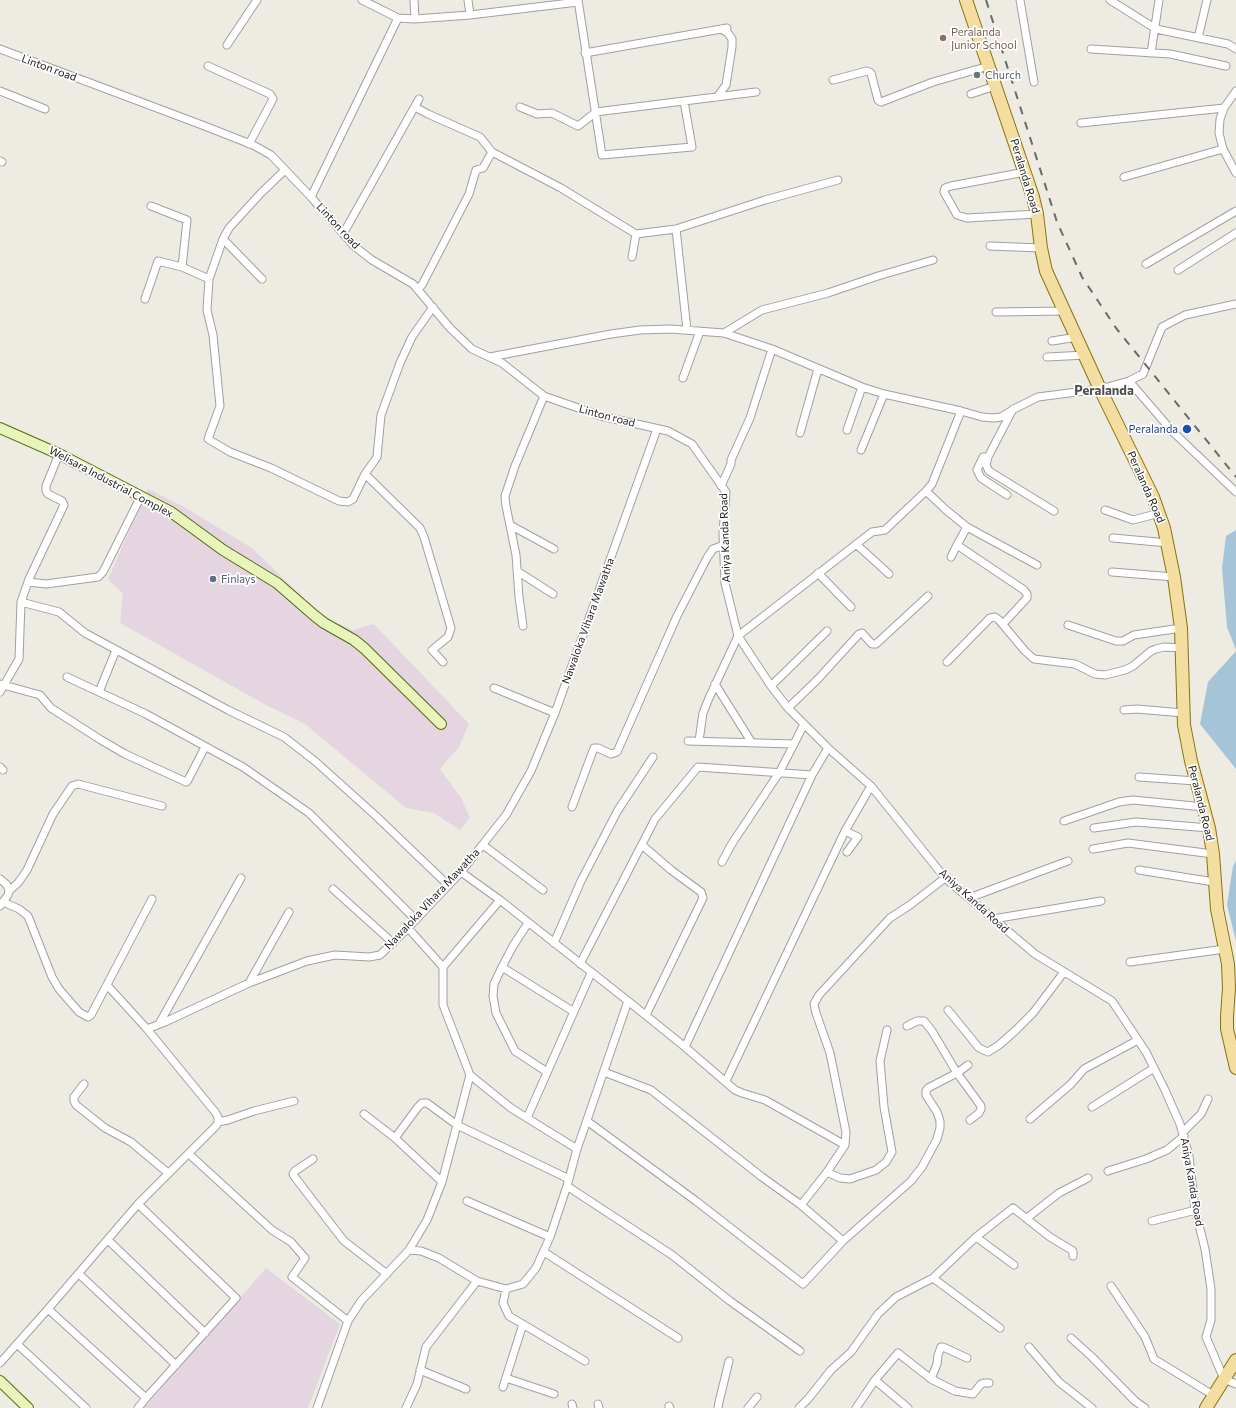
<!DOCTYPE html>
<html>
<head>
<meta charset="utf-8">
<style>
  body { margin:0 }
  canvas { display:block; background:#edebe2 }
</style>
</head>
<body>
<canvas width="1236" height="1408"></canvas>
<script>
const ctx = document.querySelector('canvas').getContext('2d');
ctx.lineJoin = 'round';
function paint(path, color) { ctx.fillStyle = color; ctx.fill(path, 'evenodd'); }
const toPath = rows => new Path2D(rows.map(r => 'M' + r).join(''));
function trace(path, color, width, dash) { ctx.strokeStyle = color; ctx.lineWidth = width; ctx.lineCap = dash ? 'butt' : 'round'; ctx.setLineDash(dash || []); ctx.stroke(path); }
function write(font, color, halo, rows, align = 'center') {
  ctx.font = font + ' Commissioner,sans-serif'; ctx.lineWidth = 3.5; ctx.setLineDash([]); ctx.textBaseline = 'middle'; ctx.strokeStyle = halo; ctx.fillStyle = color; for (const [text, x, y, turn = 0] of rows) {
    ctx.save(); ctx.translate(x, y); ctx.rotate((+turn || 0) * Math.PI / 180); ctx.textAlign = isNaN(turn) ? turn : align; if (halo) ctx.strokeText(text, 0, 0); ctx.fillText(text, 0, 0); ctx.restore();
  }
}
paint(toPath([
  [148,489,184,507,252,548,324,618,353,630,374,624,469,724,459,747,440,769,461,798,470,818,460,830,434,813,406,808,305,724,266,705,120,623,123,594,108,579],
  [266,1268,340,1324,308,1408,144,1408]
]), '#e5d5e0');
paint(toPath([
  [1236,530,1236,650,1227,627,1222,568,1226,536],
  [1236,651,1236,769,1200,724,1208,682],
  [1236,861,1236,941,1227,905,1233,866]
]), '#a6c4d7');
const street = toPath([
  [362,0,398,18,415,19,470,15,578,2],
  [414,0,415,19],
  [468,0,470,15],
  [578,0,602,155,692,147,684,101],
  [1020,0,1034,82],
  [1110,0,1156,29,1228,44,1236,49],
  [1198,38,1207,0],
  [227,45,257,0],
  [0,49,202,125,253,145,271,155,311,197,354,246,372,260,413,284,450,328,472,349,502,363,544,396,601,416,668,431,692,444,726,492,723,533,725,583,738,636,771,686,788,708,828,748,871,786,945,878,1035,954,1112,1001,1146,1052,1165,1090,1180,1124,1189,1156,1195,1209,1205,1249,1211,1289,1211,1320,1206,1337,1224,1379,1236,1384],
  [1091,49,1170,54,1226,66],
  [585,53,727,28],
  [1151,53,1159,0],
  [208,66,270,94,273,99,249,144],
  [833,80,867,71,871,73,878,100,881,102,933,82,989,66],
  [0,91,45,109],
  [1236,91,1224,108,1220,119,1219,133,1223,149,1236,173],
  [971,94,995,86],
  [717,97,726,85,732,47,732,39,728,33,721,29],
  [415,107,428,114,480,137,492,152,561,188,636,234,676,229,765,200,838,180],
  [520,107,537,114,552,113,578,126,596,112,756,92],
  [1081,123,1224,108],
  [0,161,2,162],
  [285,170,261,193,229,228,223,239,209,279,207,310,213,335,220,406,208,439,230,452,271,468,339,501,348,502,353,499,365,474,377,457,381,415,400,363,412,337,433,307],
  [1025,172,951,186,945,188,944,192,957,215,967,218,1037,214],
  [1124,177,1223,149],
  [311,197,398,18],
  [151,206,187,220,182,267],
  [676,229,687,330],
  [343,234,419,99],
  [223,239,262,279],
  [990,246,1041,248],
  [632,257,636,234],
  [1146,264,1236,211],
  [1178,270,1236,233],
  [417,289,422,285,469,194,476,170,483,168,492,152],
  [145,299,158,261,182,267,209,279],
  [996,312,1065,311],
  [724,333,762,310,828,293,878,276,933,260],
  [1052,341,1078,337],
  [490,357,611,334,640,330,670,329,724,333,772,349,862,387,884,394,961,411,982,417,994,418,1001,417,1014,409,1038,397,1100,389,1129,381,1143,374,1162,327,1185,315,1236,304],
  [1047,357,1086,355],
  [683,378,700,331],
  [1129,381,1172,431,1236,492],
  [1013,409,988,457,986,465,989,471,1054,511],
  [847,430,862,387],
  [800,433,818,369],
  [861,450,884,394],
  [988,457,983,457,977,470,981,478,1007,495],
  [365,474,420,528,424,537,451,628,448,637,432,650,443,662],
  [721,486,731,464,731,460,750,418,772,349],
  [926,491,946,510,967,527,1037,565],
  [1105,510,1133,520,1160,513],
  [510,525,554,549],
  [967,527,957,545,1024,590,1027,594,1027,598,1003,624],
  [1113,538,1168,543],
  [856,544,889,574],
  [951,557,957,545],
  [517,571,553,594],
  [1112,572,1174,577],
  [818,573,851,607],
  [28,582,46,584,98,577,103,572,141,496],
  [21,602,59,612,85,633,228,710,284,737,316,762,376,816,448,885],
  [1068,625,1116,641,1123,641,1134,635,1181,628],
  [523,626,519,597,516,555,506,506,505,496,515,466,544,396],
  [947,662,990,618,995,617,999,620,1025,651,1034,659,1075,664,1095,674,1105,675,1125,670,1133,666,1151,651,1156,649,1164,647,1182,648],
  [67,677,146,714,243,767,309,813,416,920],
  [0,684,40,695,51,708,101,740,125,754,184,781,186,782,188,780,205,747],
  [715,684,752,743],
  [771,686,827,631],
  [494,688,555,713],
  [0,692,19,659,21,602,29,579,64,505,62,501,48,494,46,491,46,486,59,454],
  [99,692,116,650],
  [788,708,818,679,859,634,862,633,872,644,876,644,928,596],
  [1124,710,1137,709,1183,713],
  [688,741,794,744,804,724],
  [699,741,703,713,709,698,738,636,872,532,885,530,926,491,932,484,961,411],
  [0,767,3,770],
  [1139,777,1196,781],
  [572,807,594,748,598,748,611,754,617,752,677,616,707,558,713,549,724,545],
  [1064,821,1119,802,1133,800,1204,807],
  [1094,828,1136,822,1209,828],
  [845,831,858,837,847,852],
  [483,845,543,890],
  [642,845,671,870,701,892,703,898,646,1015],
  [1093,849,1128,843,1213,854],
  [722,862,731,845,779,773,794,744],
  [1139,870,1214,882],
  [0,879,7,885,9,891,8,895,0,906],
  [333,889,393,943],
  [9,891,18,883,27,870,53,814,72,786,78,784,162,806],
  [969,898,1068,861],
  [3,902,19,909,28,916,52,977,59,989,79,1012,88,1017,91,1015,152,899],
  [993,919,1101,901],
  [528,923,513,946,502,967,494,984,493,996,496,1013,515,1051,547,1072],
  [554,943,581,881,618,810,653,757],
  [1130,962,1225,949],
  [580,964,655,819,698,767,812,775],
  [443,967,500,900],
  [502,967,574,1012],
  [249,983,289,912],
  [628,1001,685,1047,735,1090,742,1093,765,1100,845,1145],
  [948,1010,979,1048,988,1052,999,1045,1015,1031,1033,1013,1064,972],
  [159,1024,241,878],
  [907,1026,917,1021,924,1021,932,1031,957,1073,981,1106,981,1109,979,1113,970,1120],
  [147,1029,165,1022,249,983,307,961,335,955,369,957,380,955,408,928,461,872,506,815,531,771,555,713,657,429],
  [685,1047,812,775,828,748],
  [604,1072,651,1090,762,1177,801,1205,843,1241],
  [470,1075,511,1108,577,1149],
  [726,1081,845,831,871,786],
  [84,1084,74,1097,74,1101,76,1105,105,1128,131,1142,168,1173],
  [1092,1107,1154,1068],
  [364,1114,395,1138,442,1182],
  [527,1118,591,973],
  [1030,1119,1071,1084,1084,1069,1138,1040],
  [587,1121,696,1201,803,1284,843,1241,911,1181,922,1167,937,1139,940,1128,940,1121,937,1112,926,1095,926,1091,928,1088,957,1073,968,1065],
  [218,1122,228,1120,254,1111,294,1101],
  [1183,1132,1201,1114,1208,1099],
  [395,1138,418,1107,422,1103,427,1103,457,1125,569,1179],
  [189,1154,272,1230,291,1242,305,1258,292,1277,348,1321],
  [313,1159,295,1171,293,1174,294,1176,344,1241,387,1274],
  [1108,1171,1146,1159,1167,1150,1184,1136],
  [827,1172,840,1178,850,1179,876,1170,886,1162,892,1152,884,1107,880,1061,887,1030],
  [567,1186,672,1255,730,1301,800,1351],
  [467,1201,550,1237],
  [138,1204,236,1298,146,1398],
  [801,1205,827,1172,845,1145,846,1132,830,1053,816,1013,814,1004,819,995,890,918,910,905,945,878],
  [1027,1218,1059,1193,1088,1178],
  [1152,1221,1196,1210],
  [976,1237,1014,1265],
  [108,1240,205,1333],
  [409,1250,421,1251,439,1258,477,1281,506,1289,523,1284,536,1268,550,1237,567,1186,577,1149,628,1001,500,900,461,872],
  [544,1252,678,1338],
  [79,1274,176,1365],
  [933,1278,1000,1328],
  [1111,1286,1145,1337,1154,1359,1213,1395],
  [506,1289,503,1303,509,1316,585,1361],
  [48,1309,146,1398,138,1408],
  [1071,1338,1091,1356,1135,1401,1145,1408],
  [17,1344,86,1408],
  [1029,1347,1059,1382,1092,1408],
  [0,1363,48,1309,138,1204,216,1126,218,1122,218,1117,215,1112,147,1029,107,985],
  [420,1370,466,1389],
  [506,1378,554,1394],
  [931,1379,937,1364,938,1355,941,1347,943,1347,967,1358],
  [875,1380,908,1408],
  [503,1387,523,1324],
  [572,1404,573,1408],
  [598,1404,599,1408],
  [669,1406,670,1408],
  [317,1408,348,1321,361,1301,409,1250,427,1220,442,1182,470,1075,443,1005,443,967,408,928],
  [406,1408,417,1384,426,1347,477,1281],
  [718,1408,719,1402,729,1361],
  [748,1408,757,1397],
  [799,1408,808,1399,831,1370,851,1352,878,1314,896,1297,933,1278,976,1237,1013,1208,1050,1237,1073,1251,1073,1256],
  [856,1408,875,1380,898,1353,931,1379,955,1391,973,1394,981,1384,984,1383,989,1383]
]);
const secondary = toPath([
  [0,428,59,454,171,512,223,550,277,583,315,616,324,623,354,640,364,648,441,724],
  [0,1381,28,1408]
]);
const primary = toPath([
  [966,0,1033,197,1037,214,1041,248,1046,271,1100,389,1153,497,1164,528,1174,577,1181,628,1184,725,1191,761,1209,828,1213,854,1217,909,1228,964,1229,988,1227,1016,1227,1029,1236,1068],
  [1206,1408,1236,1360]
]);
trace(street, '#a0a0a0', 9);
trace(secondary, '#516a0d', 12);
trace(primary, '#89740b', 14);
trace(street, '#fff', 7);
trace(secondary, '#e8f4b9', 10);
trace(primary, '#f4dda0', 12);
trace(toPath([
  [986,0,1057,222,1082,277,1116,328,1236,477]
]), '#6a6a6a', 2, [8, 8]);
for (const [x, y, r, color] of [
  [943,38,4,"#8d6e63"],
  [977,75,4,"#6b7280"],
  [1187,429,5,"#1a4fb4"],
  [213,579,4,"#5c6f8a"]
]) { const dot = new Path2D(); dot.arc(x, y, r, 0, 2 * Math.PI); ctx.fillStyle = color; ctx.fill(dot); trace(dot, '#fff', 1.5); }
write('11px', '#785e54', '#fff', [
  ["Peralanda",951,32],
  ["Junior School",951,45]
], 'left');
write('11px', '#1c1c1c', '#fff', [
  ["Linton road",49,68,20],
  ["Peralanda Road",1025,176,73],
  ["Linton road",338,226,47],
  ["Linton road",607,416,15],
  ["Welisara Industrial Complex",111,482,28],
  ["Peralanda Road",1146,487,66],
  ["Aniya Kanda Road",725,538,-92],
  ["Nawaloka Vihara Mawatha",588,621,-70],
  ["Peralanda Road",1201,803,76],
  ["Nawaloka Vihara Mawatha",432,899,-47],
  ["Aniya Kanda Road",974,901,42],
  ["Aniya Kanda Road",1192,1182,80]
]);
write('11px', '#5b616d', '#fff', [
  ["Church",985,75]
], 'left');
write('11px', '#164399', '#fff', [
  ["Peralanda",1178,429]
], 'right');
write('11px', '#4e5e75', '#fff', [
  ["Finlays",221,579]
], 'left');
write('bold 13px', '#4f4f4f', '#fff', [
  ["Peralanda",1104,391]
]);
</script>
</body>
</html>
